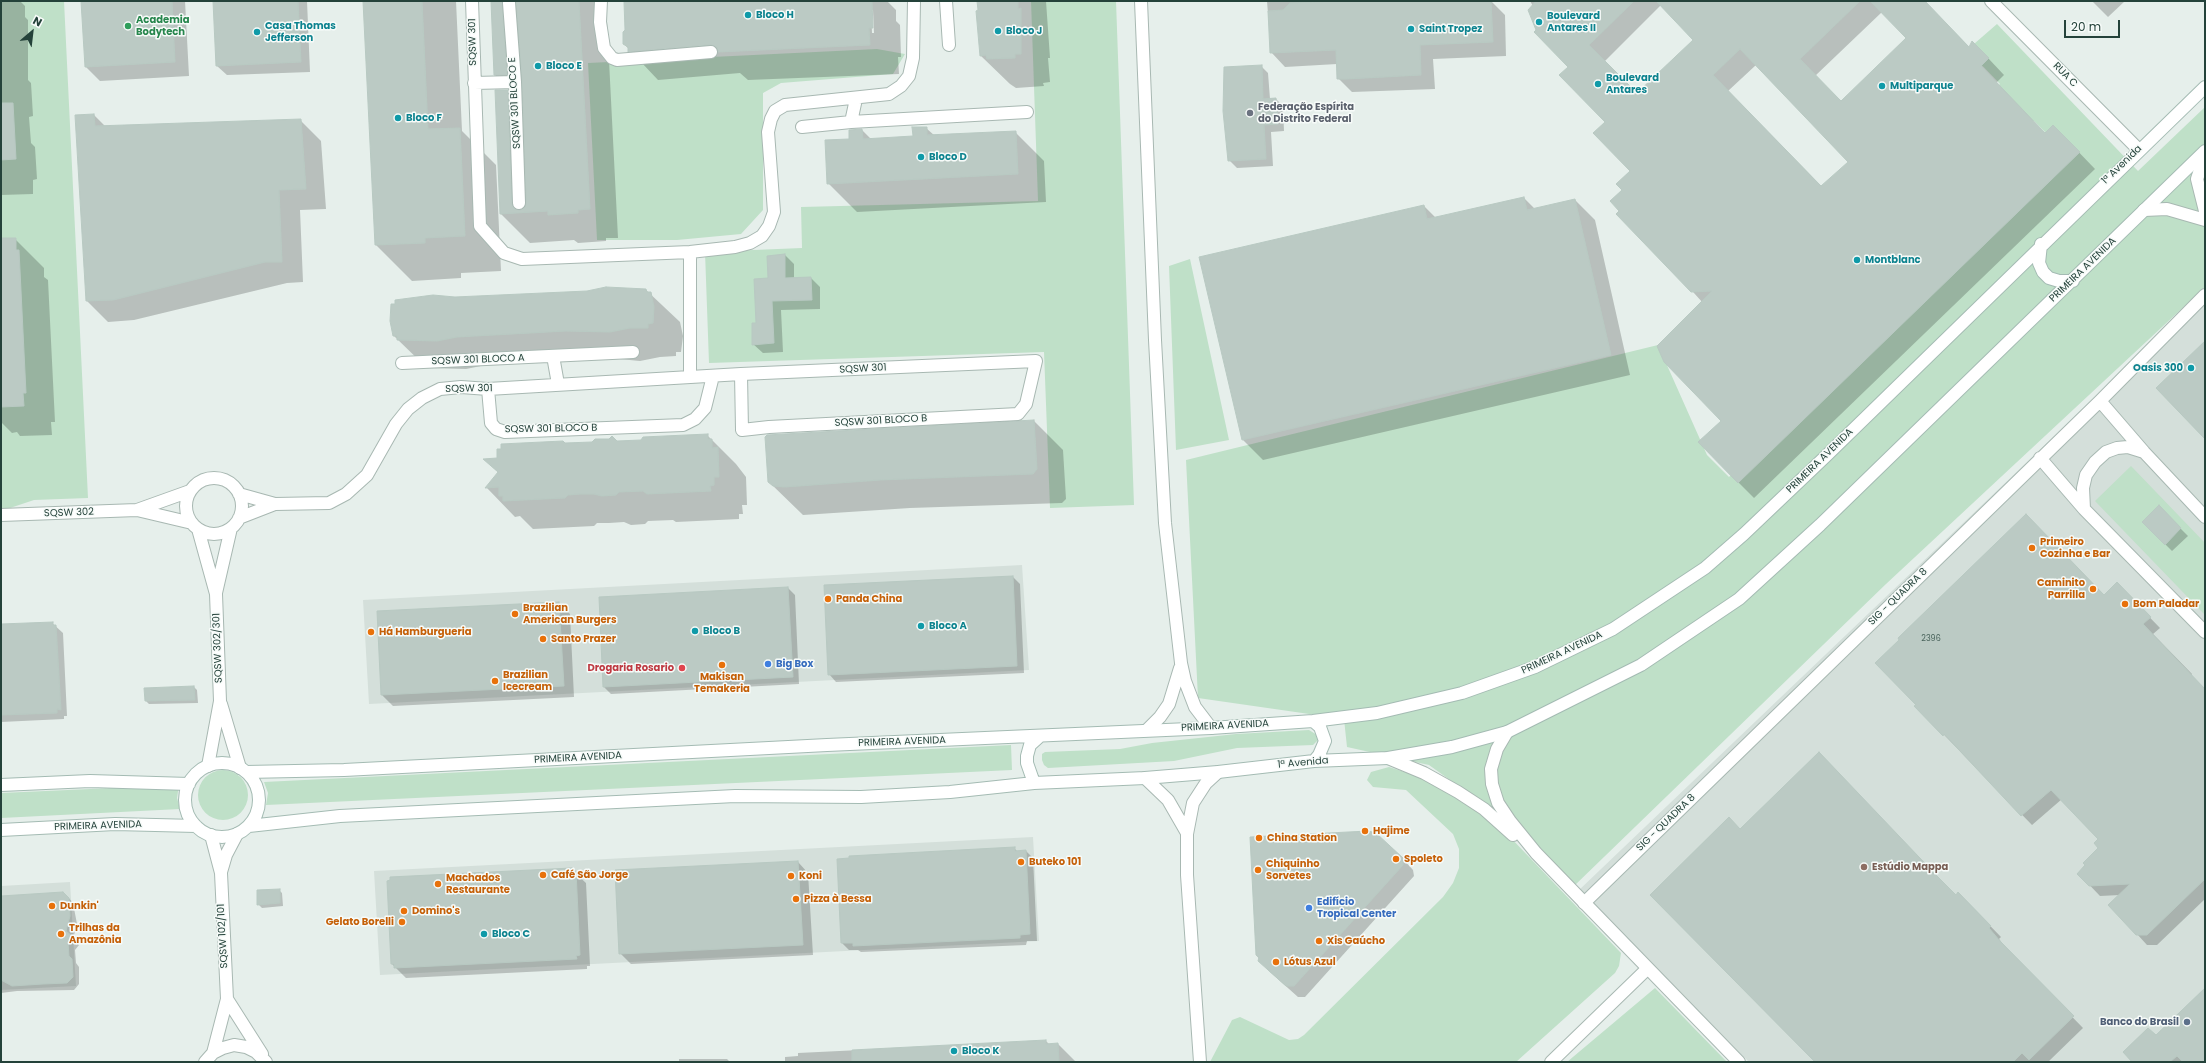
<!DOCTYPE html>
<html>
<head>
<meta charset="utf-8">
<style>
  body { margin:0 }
  #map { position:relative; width:2206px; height:1063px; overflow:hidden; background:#e6efeb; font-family:Poppins,sans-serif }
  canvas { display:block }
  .frame { position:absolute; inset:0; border:2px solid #24423a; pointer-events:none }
  .north { position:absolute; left:12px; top:12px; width:40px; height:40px; -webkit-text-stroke:3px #f7fbf9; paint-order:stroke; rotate:28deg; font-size:11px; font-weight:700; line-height:16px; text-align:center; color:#24423a }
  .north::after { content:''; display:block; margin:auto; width:14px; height:18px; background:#24423a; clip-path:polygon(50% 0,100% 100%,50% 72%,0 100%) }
  .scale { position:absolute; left:2064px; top:20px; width:56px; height:18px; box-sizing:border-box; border:2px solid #24423a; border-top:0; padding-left:5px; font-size:12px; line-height:14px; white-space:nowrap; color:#24423a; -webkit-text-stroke:3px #f7fbf9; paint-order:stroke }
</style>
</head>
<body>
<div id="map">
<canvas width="2206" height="1063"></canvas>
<div class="frame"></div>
<div class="north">N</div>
<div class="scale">20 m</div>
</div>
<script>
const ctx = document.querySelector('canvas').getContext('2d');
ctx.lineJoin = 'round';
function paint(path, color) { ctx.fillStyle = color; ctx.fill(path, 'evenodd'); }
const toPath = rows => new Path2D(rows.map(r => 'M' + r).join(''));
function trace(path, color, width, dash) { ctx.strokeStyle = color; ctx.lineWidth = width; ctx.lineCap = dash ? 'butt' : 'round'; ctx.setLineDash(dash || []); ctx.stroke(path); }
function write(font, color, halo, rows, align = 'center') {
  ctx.font = font + ' Poppins,sans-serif'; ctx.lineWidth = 3; ctx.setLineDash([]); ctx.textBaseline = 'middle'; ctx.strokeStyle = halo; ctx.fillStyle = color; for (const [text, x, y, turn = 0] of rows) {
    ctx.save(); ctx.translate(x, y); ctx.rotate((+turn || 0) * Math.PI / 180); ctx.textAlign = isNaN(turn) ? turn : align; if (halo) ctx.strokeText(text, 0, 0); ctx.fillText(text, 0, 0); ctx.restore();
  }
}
paint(toPath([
  [2205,292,2205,1062,1749,1062,1578,891],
  [1022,565,1029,670,369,704,363,600],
  [1033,837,1039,941,380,975,374,871],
  [70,882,76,986,1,990,1,886]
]), '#d4dfda');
paint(toPath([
  [1,1,64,1,88,498,34,500,1,511],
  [1031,1,1116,1,1134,505,1050,508,1044,352,709,363,705,252,802,248,801,207,1038,201],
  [1997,24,2138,171,2205,107,2205,287,1886,584,1573,887,1492,810,1429,765,1347,747,1344,719,1198,698,1186,460,1658,345,1707,455,1729,477,2059,146,2034,121,1995,157,1960,122,2000,84,1967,50],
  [877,49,905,54,893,74,781,83,763,93,763,210,741,234,677,240,597,240,588,63],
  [1190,259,1229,440,1176,450,1169,266],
  [2131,466,2205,543,2205,615,2095,501],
  [1309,730,1317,735,1318,740,1313,745,1237,748,1174,761,1048,768,1044,765,1042,760,1042,754,1045,752,1120,749,1152,743,1236,734],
  [1011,745,1012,770,800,780,266,805,268,793,264,782],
  [1389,767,1433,781,1456,795,1509,836,1621,953,1619,966,1615,973,1516,1062,1210,1062,1232,1020,1240,1017,1289,1040,1298,1039,1304,1035,1443,897,1453,883,1459,868,1459,849,1453,834,1406,790,1373,787,1367,780,1371,772],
  '198 795a25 25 0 1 1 50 0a25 25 0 1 1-50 0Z',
  [179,785,177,798,180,809,1,818,1,793],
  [1655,988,1727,1062,1567,1062]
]), '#bfe0c8');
paint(toPath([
  [1,1,20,1,25,6,25,17,28,20,28,80,31,83,33,116,29,117,31,143,35,147,37,179,33,180,33,194,1,195],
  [82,1,185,1,189,76,100,81,86,67],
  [214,1,307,1,310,72,227,75,217,66],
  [364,1,456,1,462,131,496,165,501,271,461,273,461,278,412,281,376,245],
  [492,1,606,1,618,238,606,238,606,241,578,243,574,240,530,243,501,214,507,91,524,108,524,104,495,75],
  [627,1,887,1,896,10,896,21,900,25,901,57,898,57,899,74,748,80,740,73,658,80,624,44],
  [871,10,873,10,874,33,872,33],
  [715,43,715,45,653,50,653,48],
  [978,1,1046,1,1050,58,1048,58,1050,82,1043,83,1044,86,1016,88,1010,84,981,56],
  [1267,1,1491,1,1505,15,1506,56,1433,59,1435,89,1352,92,1338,78,1337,64,1285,67,1271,52],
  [1530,1,1924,1,1970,48,1988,58,2004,75,1996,83,2044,133,2069,142,2095,169,1754,498,1738,482,1722,421,1703,303,1620,211,1623,190,1632,171,1607,122,1569,67],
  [1661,5,1695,40,1637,94,1604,62],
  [1882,12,1907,38,1841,102,1815,76],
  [1756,65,1849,162,1822,187,1728,91],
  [2092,1,2125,1,2108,17],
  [1261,66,1268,73,1270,99,1276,99,1283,106,1284,131,1271,132,1273,166,1237,168,1229,160],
  [94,115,106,127,300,120,321,141,326,209,300,210,303,282,287,283,134,320,108,322,87,301],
  [926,128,935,136,1015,132,1044,161,1046,202,857,212,828,183,850,140,862,130,871,139,914,137],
  [1524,198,1535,209,1575,200,1595,220,1630,375,1263,460,1243,440,1424,206,1436,218],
  [1,239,15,239,44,268,44,277,48,280,55,422,51,422,52,435,20,436,17,432,12,433,1,422],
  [785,255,794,264,794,278,811,278,820,287,820,309,781,310,783,352,763,353,753,344,769,279],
  [646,290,680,322,683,336,681,352,676,352,676,356,660,357,640,361,619,359,486,365,466,369,427,368,394,336,455,298],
  [1034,421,1063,450,1066,499,1062,503,910,508,803,515,769,482],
  [707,435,736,464,746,477,747,505,742,505,743,514,739,514,739,519,676,522,673,520,648,521,645,524,631,525,624,522,609,523,597,523,594,526,533,529,520,516,515,517,487,488,499,473,485,460,498,459,565,444,641,441],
  [2159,507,2188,536,2172,551,2143,522],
  [1013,577,1020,584,1024,673,836,682,829,674],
  [788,588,795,595,799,684,611,694,604,687],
  [2127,594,2160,628,2153,634,2192,674,2191,676,2205,691,2205,899,2157,945,2147,945,2137,934,2120,895,2100,896,2079,874,2100,848,2099,839,2062,799,2032,825,1916,706,2104,596],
  [559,603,570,614,574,697,393,706,382,695,378,612],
  [52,623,63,633,67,716,64,716,64,719,1,722,1,625],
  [194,687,197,690,198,703,149,704,146,701],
  [1740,830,1956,896,1969,904,2001,937,1999,939,2010,953,2083,1028,2048,1062,1816,1062],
  [1014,848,1017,851,1026,851,1033,858,1037,941,1027,941,1026,945,861,952,858,950,849,950,842,943],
  [1402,858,1413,870,1414,876,1305,997,1298,997,1270,972,1256,955],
  [798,862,808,873,813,955,631,964,620,953],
  [571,869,586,883,590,966,587,966,587,969,406,978,392,964],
  [279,890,282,893,283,906,262,908,258,904],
  [66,895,73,903,77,924,73,939,79,945,75,950,76,963,79,967,79,984,74,990,17,991,1,993,1,897],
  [2205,989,2205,1062,2133,1062,2156,1036],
  [1046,1041,1049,1044,1058,1044,1076,1062,785,1062,785,1057,798,1056,798,1053],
  [679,1059,727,1059,730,1062,670,1062,679,1062]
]), '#0003');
const building = toPath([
  [81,1,172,1,175,62,85,67,81,1],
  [213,1,298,1,301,62,216,66,213,1],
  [363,1,422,1,428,129,460,128,465,236,425,238,425,243,375,245,363,1],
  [491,1,502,1,507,75,494,75,491,1],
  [516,1,579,1,590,209,578,210,578,213,548,215,548,211,500,214,495,90,508,90,512,204,515,209,520,210,525,207,526,203,522,82,516,1],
  [872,1,873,28,869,28,870,45,718,52,717,47,710,45,628,52,628,47,623,44,623,32,625,30,624,2,872,1],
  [977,1,1018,1,1018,9,1021,8,1021,54,1015,54,1015,58,987,59,986,55,980,56,976,11,978,10,977,1],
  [1335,1,1491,1,1493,42,1420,45,1421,75,1346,79,1337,79,1336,50,1270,53,1268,11,1283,10,1290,3,1335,1],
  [1536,1,1634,1,1589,45,1637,93,1693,40,1656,1,1860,1,1800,59,1841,101,1906,38,1870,1,1925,1,1969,47,1972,41,1989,58,1981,66,2045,133,2053,125,2080,152,1738,483,1698,442,1721,421,1664,362,1657,346,1712,291,1691,292,1616,214,1619,211,1610,201,1622,190,1616,184,1630,171,1593,133,1605,122,1559,75,1568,67,1534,32,1536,30,1528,10,1536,1],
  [1740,49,1848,162,1821,186,1713,75,1740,49],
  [1262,65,1263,99,1276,98,1278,124,1264,125,1266,159,1228,161,1223,111,1224,67,1262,65],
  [1,103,13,103,16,159,1,160,1,103],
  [94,114,95,126,301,119,306,189,279,190,282,262,265,262,113,300,86,301,75,115,94,114],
  [912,127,927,127,927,135,1016,131,1018,174,827,184,825,140,849,139,849,130,862,129,863,139,913,136,912,127],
  [1524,197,1527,210,1575,199,1611,355,1242,440,1199,257,1424,205,1427,219,1524,197],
  [1,238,16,238,16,250,19,250,26,393,23,393,24,406,1,407,1,238],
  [785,254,785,278,811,277,812,300,772,301,774,343,752,345,752,323,756,323,754,279,768,278,767,256,785,254],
  [606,287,646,289,647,292,651,292,654,307,653,323,648,324,648,328,630,328,610,332,566,331,457,337,437,341,397,340,397,336,393,336,390,321,391,304,395,304,395,300,433,295,455,297,587,291,606,287],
  [2205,341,2205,439,2156,388,2205,341],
  [1034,420,1037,469,1033,474,880,480,785,487,773,486,768,482,765,437,767,435,1034,420],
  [708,434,708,439,712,439,712,448,718,447,719,477,714,477,714,485,710,486,711,491,647,494,643,491,619,492,616,495,602,496,594,494,580,494,568,495,565,498,503,501,503,496,499,496,499,487,485,488,498,472,483,459,497,458,497,449,501,449,501,444,563,441,565,443,592,442,595,439,609,439,612,436,617,441,641,440,643,437,708,434],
  [2159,505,2181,528,2165,545,2142,522,2159,505],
  [2026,514,2104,595,2117,582,2151,617,2143,624,2205,689,2205,879,2147,935,2136,935,2108,905,2130,884,2089,886,2077,874,2085,865,2083,863,2098,848,2094,843,2098,839,2051,790,2021,816,1944,734,1943,736,1914,706,1916,705,1875,663,1899,640,1898,638,2026,514],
  [1013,576,1017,666,828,675,824,585,1013,576],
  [788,587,793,677,603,687,599,597,788,587],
  [559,602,564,686,381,695,377,611,559,602],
  [53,622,53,625,56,625,61,710,57,709,57,713,1,715,1,624,53,622],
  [194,686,195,700,145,701,144,688,194,686],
  [1819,752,1938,877,1956,895,1958,892,1991,926,1989,928,2000,941,2074,1016,2029,1060,2022,1053,2013,1062,1815,1062,1650,895,1729,817,1740,829,1819,752],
  [1368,831,1376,833,1403,858,1403,865,1294,986,1286,986,1258,961,1259,957,1256,955,1250,837,1368,831],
  [1015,847,1015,851,1026,850,1030,934,1020,935,1020,938,853,946,853,943,841,943,837,859,849,858,849,856,1015,847],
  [798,861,803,945,619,954,615,870,798,861],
  [572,868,572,872,576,871,580,955,576,956,577,959,394,968,394,964,391,964,387,881,390,880,390,877,572,868],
  [280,889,280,903,257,905,257,890,280,889],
  [63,892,69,898,70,916,66,931,73,937,68,942,69,956,72,959,73,977,67,983,43,984,12,986,1,980,1,896,63,892],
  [2205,988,2205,1062,2183,1062,2177,1056,2170,1062,2132,1062,2123,1052,2148,1028,2156,1035,2205,988],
  [1046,1040,1046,1044,1058,1043,1059,1062,852,1062,852,1050,1046,1040]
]);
paint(building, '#bbcac4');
trace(building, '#b8c9c2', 1);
const minor = toPath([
  [472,1,480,226,504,253,522,259,690,252,735,247,750,243,762,236,769,226,774,212,768,132,771,119,775,111,785,105,889,94,901,86,909,76,913,58,914,1],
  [601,1,600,22,604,48,612,58,617,60,711,52],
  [946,1,949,45],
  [509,3,515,82,519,203],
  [474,83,515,82],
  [851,122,856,99],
  [802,127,851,122,1027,112],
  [2205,155,2197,179,2205,211],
  [2144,210,2167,209,2205,220],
  [690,252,690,377],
  [553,356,558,384],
  [402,363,633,352],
  [488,389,491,423,496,429,505,432,683,425,695,419,705,408,713,376],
  [2100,401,2144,452,2205,517],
  [2040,458,2084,509,2205,632],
  '186 506a28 28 0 1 1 56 0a28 28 0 1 1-56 0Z',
  [239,494,275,504,329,503,346,494,367,475,396,424,408,409,422,398,440,389,461,387,488,389,741,374,1036,361,1026,404,1018,414,769,427,742,430,741,374],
  [2084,509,2083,488,2086,475,2095,462,2106,452,2117,448,2128,447,2144,452],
  [137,510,190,491],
  [1,515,137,510,192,523],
  [239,518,275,504],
  [198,529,216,594,220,701,208,766],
  [216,593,231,528],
  [221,704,240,768],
  [211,835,221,873,227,999,213,1053],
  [221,872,226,855,237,834],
  [1584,903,2100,401,2205,295],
  [227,999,262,1054],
  [205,1062,213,1053,223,1048,234,1045,246,1047,256,1052,266,1062],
  [1551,1062,1647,969]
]);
const tertiary = toPath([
  [1141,1,1155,340,1165,523,1181,663,1185,681,1195,707,1211,728],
  [1991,1,2138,149],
  [1147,730,1160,717,1169,704,1180,668],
  [1507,732,1497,749,1491,769,1492,784,1498,803,1510,821,1536,853,1739,1062],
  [1388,758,1424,773,1458,792,1484,809,1513,835],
  [1145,778,1168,800,1187,833],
  [1200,1062,1187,875,1187,834,1193,803,1206,783,1218,772]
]);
const secondary = toPath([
  [2041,244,2039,263,2043,272,2049,278,2059,281,2073,281],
  [1313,721,1320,727,1325,741,1319,755,1314,761],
  '185 800a37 37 0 1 1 74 0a37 37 0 1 1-74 0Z',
  [246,772,344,770,827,745,1211,728,1313,721,1377,713,1462,693,1535,667,1613,629,1705,568,1744,534,1826,456,2205,87],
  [1034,783,1027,763,1027,756,1030,745,1040,736],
  [1,785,90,781,189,784],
  [249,826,340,816,735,796,861,797,950,792,1034,783,1145,778,1218,772,1314,761,1388,758,1452,747,1507,732,1641,665,1739,599,1820,525,2205,151],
  [1,830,115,824,196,826]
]);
trace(minor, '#a8b8b2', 14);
trace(tertiary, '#a8b8b2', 14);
trace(secondary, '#a4bbb3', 14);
trace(minor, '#fff', 12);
trace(tertiary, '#fff', 12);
trace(secondary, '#fff', 12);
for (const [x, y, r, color] of [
  [748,15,4,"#0f9aa8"],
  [1539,22,4,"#0f9aa8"],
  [128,26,4,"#2e9e5b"],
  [1411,29,4,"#0f9aa8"],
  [998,31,4,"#0f9aa8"],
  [257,32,4,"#0f9aa8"],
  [538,66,4,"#0f9aa8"],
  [1598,84,4,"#0f9aa8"],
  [1882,86,4,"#0f9aa8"],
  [1250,113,4,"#6b7280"],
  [398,118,4,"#0f9aa8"],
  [921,157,4,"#0f9aa8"],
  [1857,260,4,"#0f9aa8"],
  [2191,368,4,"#0f9aa8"],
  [2032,548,4,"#e8710a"],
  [2093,589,4,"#e8710a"],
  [828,599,4,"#e8710a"],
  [2125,604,4,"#e8710a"],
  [515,614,4,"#e8710a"],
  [921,626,4,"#0f9aa8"],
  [695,631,4,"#0f9aa8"],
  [371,632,4,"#e8710a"],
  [543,639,4,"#e8710a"],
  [768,664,4,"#3f7fe0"],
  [722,665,4,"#e8710a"],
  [682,668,4,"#e0444e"],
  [495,681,4,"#e8710a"],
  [1365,831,4,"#e8710a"],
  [1259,838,4,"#e8710a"],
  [1396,859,4,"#e8710a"],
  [1021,862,4,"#e8710a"],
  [1864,867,4,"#8d6e63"],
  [1258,870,4,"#e8710a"],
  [543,875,4,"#e8710a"],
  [791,876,4,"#e8710a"],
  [438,884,4,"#e8710a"],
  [796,899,4,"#e8710a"],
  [52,906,4,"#e8710a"],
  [1309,908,4,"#3f7fe0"],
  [404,911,4,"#e8710a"],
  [402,922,4,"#e8710a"],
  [61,934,4,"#e8710a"],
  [484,934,4,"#0f9aa8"],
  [1319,941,4,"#e8710a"],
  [1276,962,4,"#e8710a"],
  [2187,1022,4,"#5c6f8a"],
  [954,1051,4,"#0f9aa8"]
]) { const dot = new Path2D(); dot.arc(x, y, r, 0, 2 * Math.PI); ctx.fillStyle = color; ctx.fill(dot); trace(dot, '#f7fbf9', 1.5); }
write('8px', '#4a645c', null, [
  ["2396",1931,639]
]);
write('bold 10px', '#0d838f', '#f7fbf9', [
  ["Bloco H",756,15],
  ["Boulevard",1547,16],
  ["Antares II",1547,28],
  ["Casa Thomas",265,26],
  ["Jefferson",265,38],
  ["Saint Tropez",1419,29],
  ["Bloco J",1006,31],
  ["Bloco E",546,66],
  ["Boulevard",1606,78],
  ["Antares",1606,90],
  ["Multiparque",1890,86],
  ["Bloco F",406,118],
  ["Bloco D",929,157],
  ["Montblanc",1865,260],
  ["Oasis 300",2183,368,"right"],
  ["Bloco A",929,626],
  ["Bloco B",703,631],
  ["Bloco C",492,934],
  ["Bloco K",962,1051]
], 'left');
write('bold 10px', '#27864d', '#f7fbf9', [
  ["Academia",136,20],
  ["Bodytech",136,32]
], 'left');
write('10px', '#24423a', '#f7fbf9', [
  ["SQSW 301",473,42,-91],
  ["RUA C",2065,75,45],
  ["SQSW 301 BLOCO E",515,103,-93],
  ["1ª Avenida",2122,165,-44],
  ["PRIMEIRA AVENIDA",2083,270,-44],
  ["SQSW 301 BLOCO A",478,360,-2],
  ["SQSW 301",863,369,-3],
  ["SQSW 301",469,389,-1],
  ["SQSW 301 BLOCO B",881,421,-3],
  ["SQSW 301 BLOCO B",551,429,-1],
  ["PRIMEIRA AVENIDA",1820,461,-44],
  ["SQSW 302",69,513,-2],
  ["SIG - QUADRA 8",1898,597,-44],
  ["SQSW 302/301",218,648,-92],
  ["PRIMEIRA AVENIDA",1562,653,-25],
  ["PRIMEIRA AVENIDA",1225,726,-3],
  ["PRIMEIRA AVENIDA",902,742,-2],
  ["PRIMEIRA AVENIDA",578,758,-3],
  ["1ª Avenida",1303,763,-5],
  ["SIG - QUADRA 8",1666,823,-44],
  ["PRIMEIRA AVENIDA",98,826,-2],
  ["SQSW 102/101",223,936,-93]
]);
write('bold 10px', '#5b616d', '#f7fbf9', [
  ["Federação Espírita",1258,107],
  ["do Distrito Federal",1258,119]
], 'left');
write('bold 10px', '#c56008', '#f7fbf9', [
  ["Primeiro",2040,542],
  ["Cozinha e Bar",2040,554],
  ["Caminito",2085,583,"right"],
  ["Parrilla",2085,595,"right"],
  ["Panda China",836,599],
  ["Bom Paladar",2133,604],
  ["Brazilian",523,608],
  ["American Burgers",523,620],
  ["Há Hamburgueria",379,632],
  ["Santo Prazer",551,639],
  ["Brazilian",503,675],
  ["Icecream",503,687],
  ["Makisan",722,677,"center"],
  ["Temakeria",722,689,"center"],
  ["Hajime",1373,831],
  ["China Station",1267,838],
  ["Spoleto",1404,859],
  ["Buteko 101",1029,862],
  ["Chiquinho",1266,864],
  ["Sorvetes",1266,876],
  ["Café São Jorge",551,875],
  ["Koni",799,876],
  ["Machados",446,878],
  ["Restaurante",446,890],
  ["Pizza à Bessa",804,899],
  ["Dunkin'",60,906],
  ["Domino's",412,911],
  ["Gelato Borelli",394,922,"right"],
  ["Trilhas da",69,928],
  ["Amazônia",69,940],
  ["Xis Gaúcho",1327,941],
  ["Lótus Azul",1284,962]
], 'left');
write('bold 10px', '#366cbe', '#f7fbf9', [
  ["Big Box",776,664],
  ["Edifício",1317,902],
  ["Tropical Center",1317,914]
], 'left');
write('bold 10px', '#be3a42', '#f7fbf9', [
  ["Drogaria Rosario",674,668]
], 'right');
write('bold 10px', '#785e54', '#f7fbf9', [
  ["Estúdio Mappa",1872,867]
], 'left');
write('bold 10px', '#4e5e75', '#f7fbf9', [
  ["Banco do Brasil",2179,1022]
], 'right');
</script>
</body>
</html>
